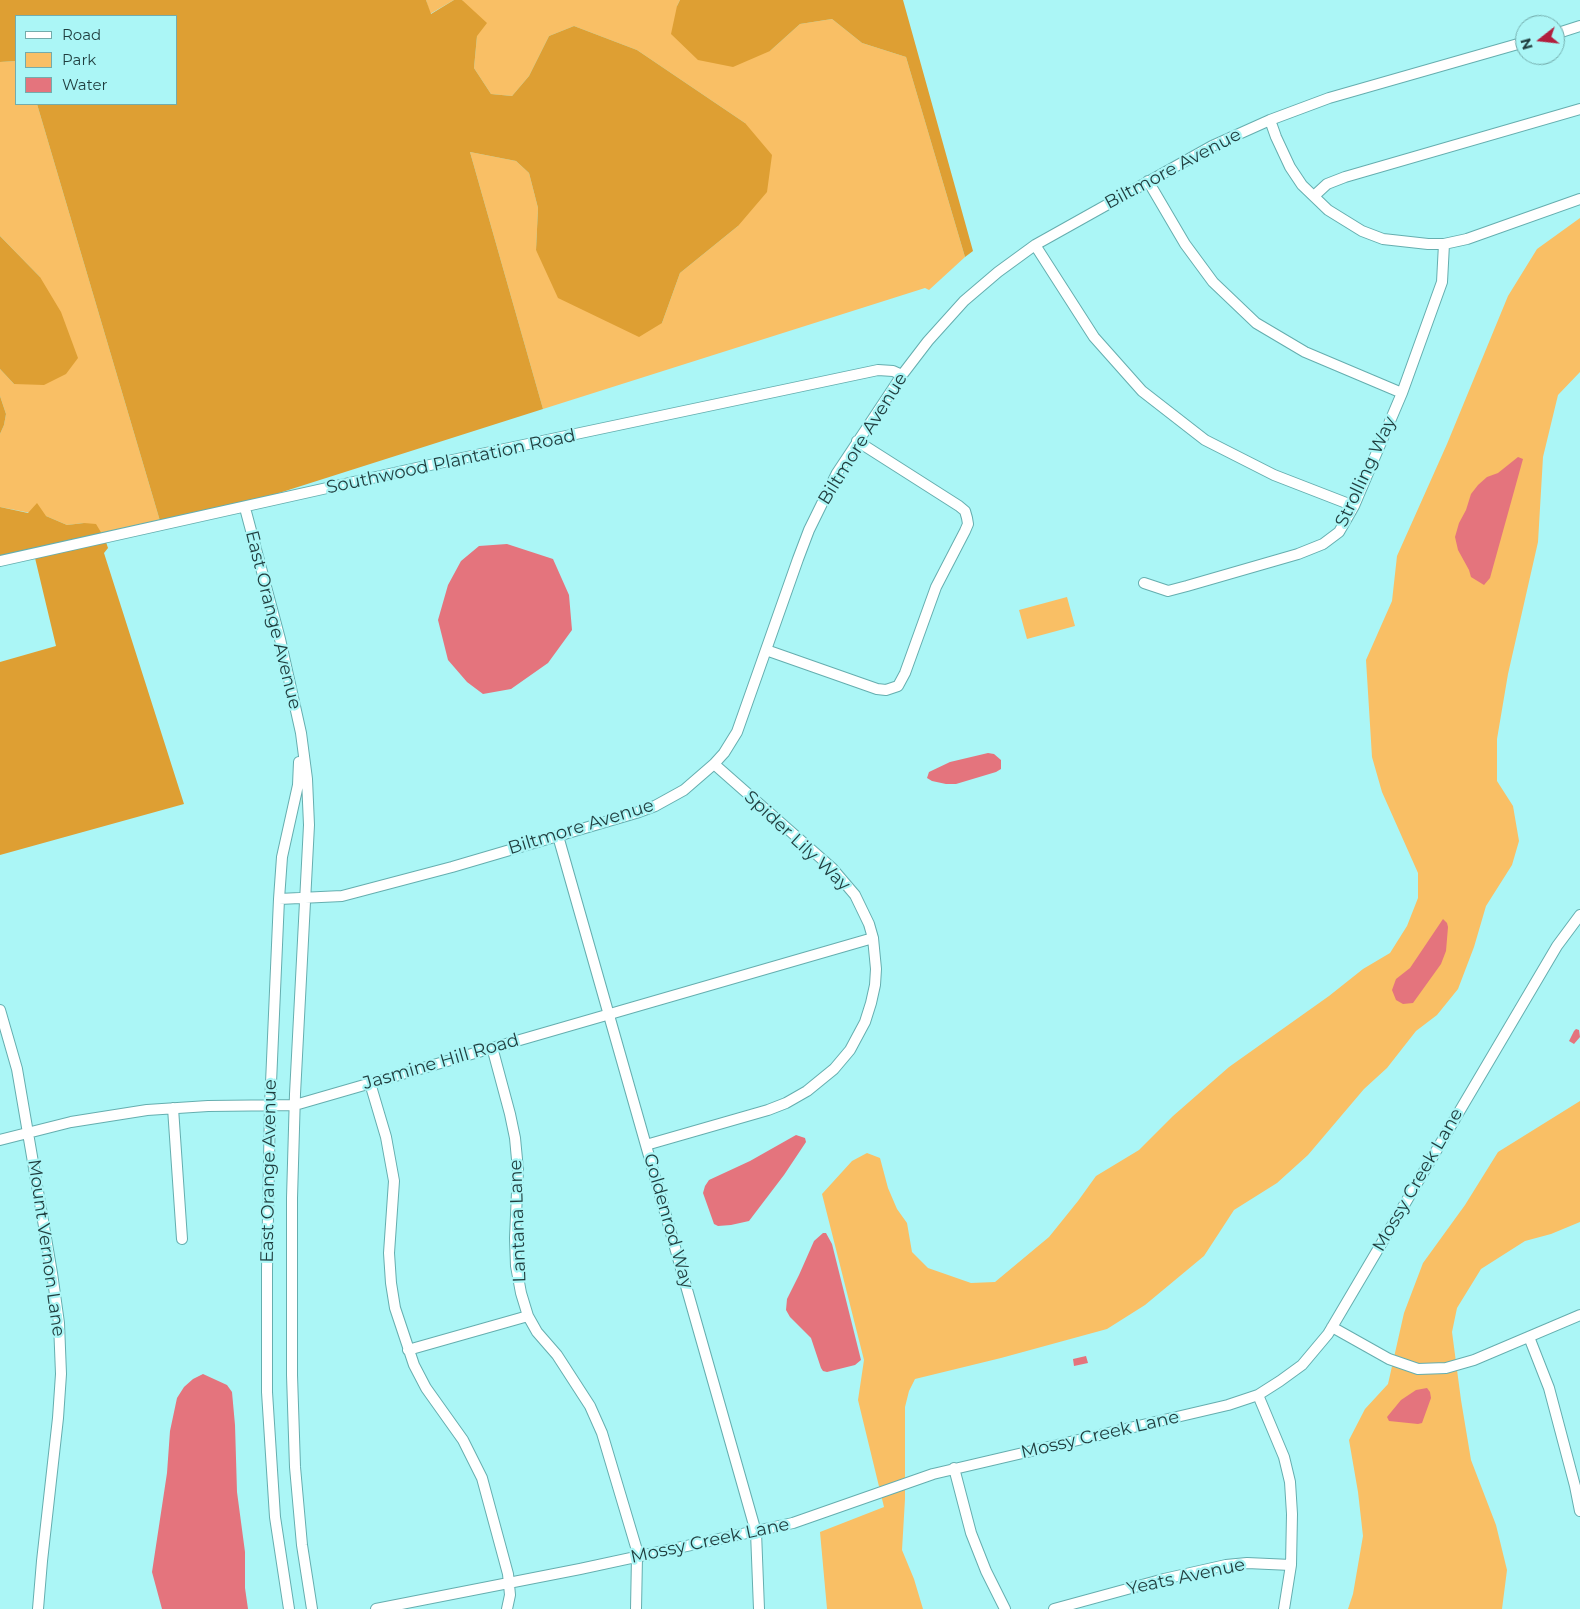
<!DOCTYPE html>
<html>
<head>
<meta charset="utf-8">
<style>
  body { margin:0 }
  #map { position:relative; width:1580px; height:1609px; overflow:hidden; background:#abf6f6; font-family:Montserrat,sans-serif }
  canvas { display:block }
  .legend { position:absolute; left:15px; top:15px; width:162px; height:90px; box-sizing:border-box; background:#abf6f6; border:1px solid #73acac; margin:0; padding:6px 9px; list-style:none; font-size:15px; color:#1f3d3e }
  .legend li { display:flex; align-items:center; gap:10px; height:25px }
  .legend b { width:25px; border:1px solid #73acac }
  .north { position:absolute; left:1515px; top:15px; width:50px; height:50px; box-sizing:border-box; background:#abf6f6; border:1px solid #73acac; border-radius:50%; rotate:254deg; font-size:14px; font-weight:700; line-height:20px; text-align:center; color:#1f3d3e }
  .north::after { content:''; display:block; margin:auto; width:18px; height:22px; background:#b11e3d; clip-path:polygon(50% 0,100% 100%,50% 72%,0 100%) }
</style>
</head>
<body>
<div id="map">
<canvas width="1580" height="1609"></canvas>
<ul class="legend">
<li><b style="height:6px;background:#fff"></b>Road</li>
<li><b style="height:14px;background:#f9bf65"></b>Park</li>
<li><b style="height:14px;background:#e4747d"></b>Water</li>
</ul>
<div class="north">N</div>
</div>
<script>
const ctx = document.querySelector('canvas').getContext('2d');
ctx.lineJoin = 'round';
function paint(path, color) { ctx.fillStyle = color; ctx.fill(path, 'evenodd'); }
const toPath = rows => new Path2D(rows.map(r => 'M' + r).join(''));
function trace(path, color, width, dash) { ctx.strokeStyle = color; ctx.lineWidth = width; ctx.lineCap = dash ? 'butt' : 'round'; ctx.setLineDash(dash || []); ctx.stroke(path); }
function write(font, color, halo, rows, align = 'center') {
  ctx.font = font + ' Montserrat,sans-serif'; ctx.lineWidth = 4.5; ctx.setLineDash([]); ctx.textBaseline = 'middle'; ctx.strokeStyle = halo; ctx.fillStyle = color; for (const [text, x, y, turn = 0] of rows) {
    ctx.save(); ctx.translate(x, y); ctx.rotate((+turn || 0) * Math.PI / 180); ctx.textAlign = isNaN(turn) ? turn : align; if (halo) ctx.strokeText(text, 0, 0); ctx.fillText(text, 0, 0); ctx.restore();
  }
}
paint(toPath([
  [426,0,454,0,430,14],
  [462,0,680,0,677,6,770,51,800,24,832,19,862,43,906,57,965,257,929,290,925,288,543,409,470,152,516,161,529,173,538,208,536,250,662,323,680,273,738,226,745,123,637,50,574,26,549,36,529,76,512,96,491,94,474,68,477,36],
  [16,61,16,104,37,104,160,521,102,534,84,523,67,525,46,516,0,507,0,434,4,425,6,414,0,396,0,369,14,384,40,277,0,236,0,62],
  [1580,218,1580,372,1558,395,1543,457,1538,542,1508,674,1497,739,1497,781,1513,806,1519,841,1512,865,1486,906,1474,947,1458,989,1437,1015,1416,1031,1387,1068,1364,1089,1308,1155,1277,1183,1234,1210,1204,1256,1145,1305,1107,1329,1001,1358,915,1379,909,1391,905,1407,905,1499,902,1550,914,1579,923,1609,827,1609,820,1532,884,1507,858,1400,864,1360,822,1194,852,1161,867,1153,880,1158,888,1188,897,1209,907,1223,912,1252,928,1268,971,1283,995,1282,1049,1237,1078,1201,1096,1176,1139,1150,1173,1116,1229,1067,1329,996,1363,969,1390,953,1407,926,1418,898,1418,873,1382,792,1372,757,1366,660,1392,601,1397,556,1447,444,1508,296,1537,249],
  [1067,597,1075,626,1027,639,1019,610],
  [1580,1101,1580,1222,1551,1234,1525,1241,1481,1269,1457,1308,1452,1332,1461,1400,1471,1460,1496,1525,1507,1570,1502,1609,1348,1609,1353,1594,1363,1536,1358,1492,1349,1440,1365,1409,1388,1384,1404,1313,1423,1263,1465,1205,1498,1152]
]), '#f9bf65');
paint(toPath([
  [0,0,426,0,431,14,454,0,462,0,487,23,477,36,474,68,491,94,512,96,529,76,549,36,574,26,637,50,745,123,772,155,767,192,738,226,680,273,662,323,639,337,558,298,536,250,538,208,529,173,516,161,470,152,543,409,257,500,160,521,37,104,176,104,176,16,16,16,16,61,0,62],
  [680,0,903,0,973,251,965,257,906,57,862,43,832,19,800,24,770,51,733,67,698,60,671,34,677,6],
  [0,236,40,277,61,312,78,358,66,374,44,385,14,384,0,369],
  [0,396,6,414,4,425,0,434],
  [37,503,46,516,67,525,84,523,96,524,102,534,0,556,0,507,28,513],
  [106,542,108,548,104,553,184,804,0,855,0,662,56,646,35,558]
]), '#de9f33');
paint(toPath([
  [1518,457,1523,459,1490,578,1484,585,1471,577,1469,570,1458,550,1455,537,1459,523,1466,510,1471,494,1478,485,1487,477,1498,473],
  [507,544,553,559,569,595,572,630,548,663,511,689,483,694,467,682,448,660,438,620,448,585,461,561,479,546],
  [988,753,994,754,1001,760,1001,769,996,772,956,784,946,784,932,781,927,778,929,772,950,762],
  [1443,919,1447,923,1448,927,1446,951,1441,964,1413,1003,1403,1004,1396,1000,1392,990,1396,979,1410,968],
  [1576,1029,1579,1030,1580,1037,1574,1044,1569,1041,1574,1031],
  [796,1135,805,1138,806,1142,784,1175,749,1221,731,1225,718,1226,714,1224,703,1193,705,1186,709,1180,750,1161],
  [823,1233,826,1233,832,1244,861,1360,855,1365,827,1372,823,1371,821,1368,811,1338,790,1317,786,1310,787,1299,799,1275,814,1241],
  [1086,1356,1088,1363,1074,1366,1073,1359],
  [203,1374,227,1385,232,1392,235,1425,237,1492,245,1552,245,1588,248,1609,162,1609,152,1572,167,1473,170,1431,177,1398,184,1387,193,1379],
  [1427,1388,1430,1392,1431,1398,1422,1423,1418,1424,1389,1421,1387,1417,1401,1400,1416,1390]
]), '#e4747d');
const minor = toPath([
  [1555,34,1580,26],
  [1270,120,1276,137,1290,167,1302,185,1328,210,1362,231,1383,239,1428,244,1444,244,1467,239,1580,199],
  [1148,181,1185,244,1213,282,1256,323,1305,352,1402,393],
  [1314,196,1327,184,1345,177,1580,109],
  [1035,245,1094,337,1142,391,1205,440,1274,475,1354,506],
  [245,508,280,639,301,733,307,779,309,825,295,1094,292,1198,292,1375,295,1467,302,1545,312,1609],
  [0,561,448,461,878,370,893,371,902,375],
  [1144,583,1168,591,1187,586,1298,554,1323,544,1339,532,1354,506,1402,393,1442,282,1444,244],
  [766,650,877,689,886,690,898,686,905,673,936,587,965,531,968,524,967,518,965,511,959,506,857,441],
  [558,836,756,1532,759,1609],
  [279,899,342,896,452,867,636,813,655,806,684,790,714,764,724,753,737,732,798,559,809,530,837,473,902,375,928,341,964,301,998,272,1035,245,1212,146,1270,120,1329,98,1525,42],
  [0,1010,17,1069,52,1273,59,1323,61,1374,58,1418,42,1561,38,1609],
  [492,1047,510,1114,515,1138,518,1170,515,1238,516,1266,521,1293,528,1316,537,1332,557,1355,590,1406,602,1433,636,1547,637,1557,636,1609],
  [370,1083,386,1137,394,1181,389,1253,391,1283,395,1308,414,1365,426,1388,463,1440,482,1478,508,1574,510,1595,507,1609],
  [173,1108,182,1239],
  [0,1140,71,1122,147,1110,208,1106,295,1105,873,938],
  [646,1145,768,1110,786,1103,807,1091,834,1069,850,1050,865,1022,871,1003,875,985,876,969,873,938,869,924,855,895,832,868,714,764],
  [1332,1327,1389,1359,1418,1369,1446,1368,1474,1360,1580,1315],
  [1529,1337,1549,1388,1575,1486,1580,1511],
  [408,1350,528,1316],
  [1258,1395,1284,1457,1290,1482,1292,1514,1291,1565,1284,1609],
  [954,1468,971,1533,986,1571,1005,1609],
  [289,1609,275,1517,267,1392,267,1269,270,1106,279,899,282,857,298,785,299,762],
  [376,1609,580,1569,793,1523,933,1474,1228,1405,1258,1395,1280,1381,1302,1365,1328,1334,1557,946,1580,915],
  [1054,1609,1164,1579,1226,1565,1247,1563,1291,1565]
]);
trace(minor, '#65aeaf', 12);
trace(minor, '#fff', 10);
write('18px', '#1f3d3e', '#abf6f6', [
  ["Biltmore Avenue",1173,169,-28],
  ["Biltmore Avenue",863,439,-58],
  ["Southwood Plantation Road",451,462,-12],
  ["Strolling Way",1366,472,-65],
  ["East Orange Avenue",273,620,76],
  ["Biltmore Avenue",581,827,-17],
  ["Spider Lily Way",797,841,43],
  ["Jasmine Hill Road",441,1062,-16],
  ["East Orange Avenue",269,1171,-89],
  ["Mossy Creek Lane",1418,1180,-60],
  ["Lantana Lane",518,1221,-92],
  ["Goldenrod Way",668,1221,74],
  ["Mount Vernon Lane",46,1248,82],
  ["Mossy Creek Lane",1100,1435,-13],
  ["Mossy Creek Lane",710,1541,-12],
  ["Yeats Avenue",1186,1577,-12]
]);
</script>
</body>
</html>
